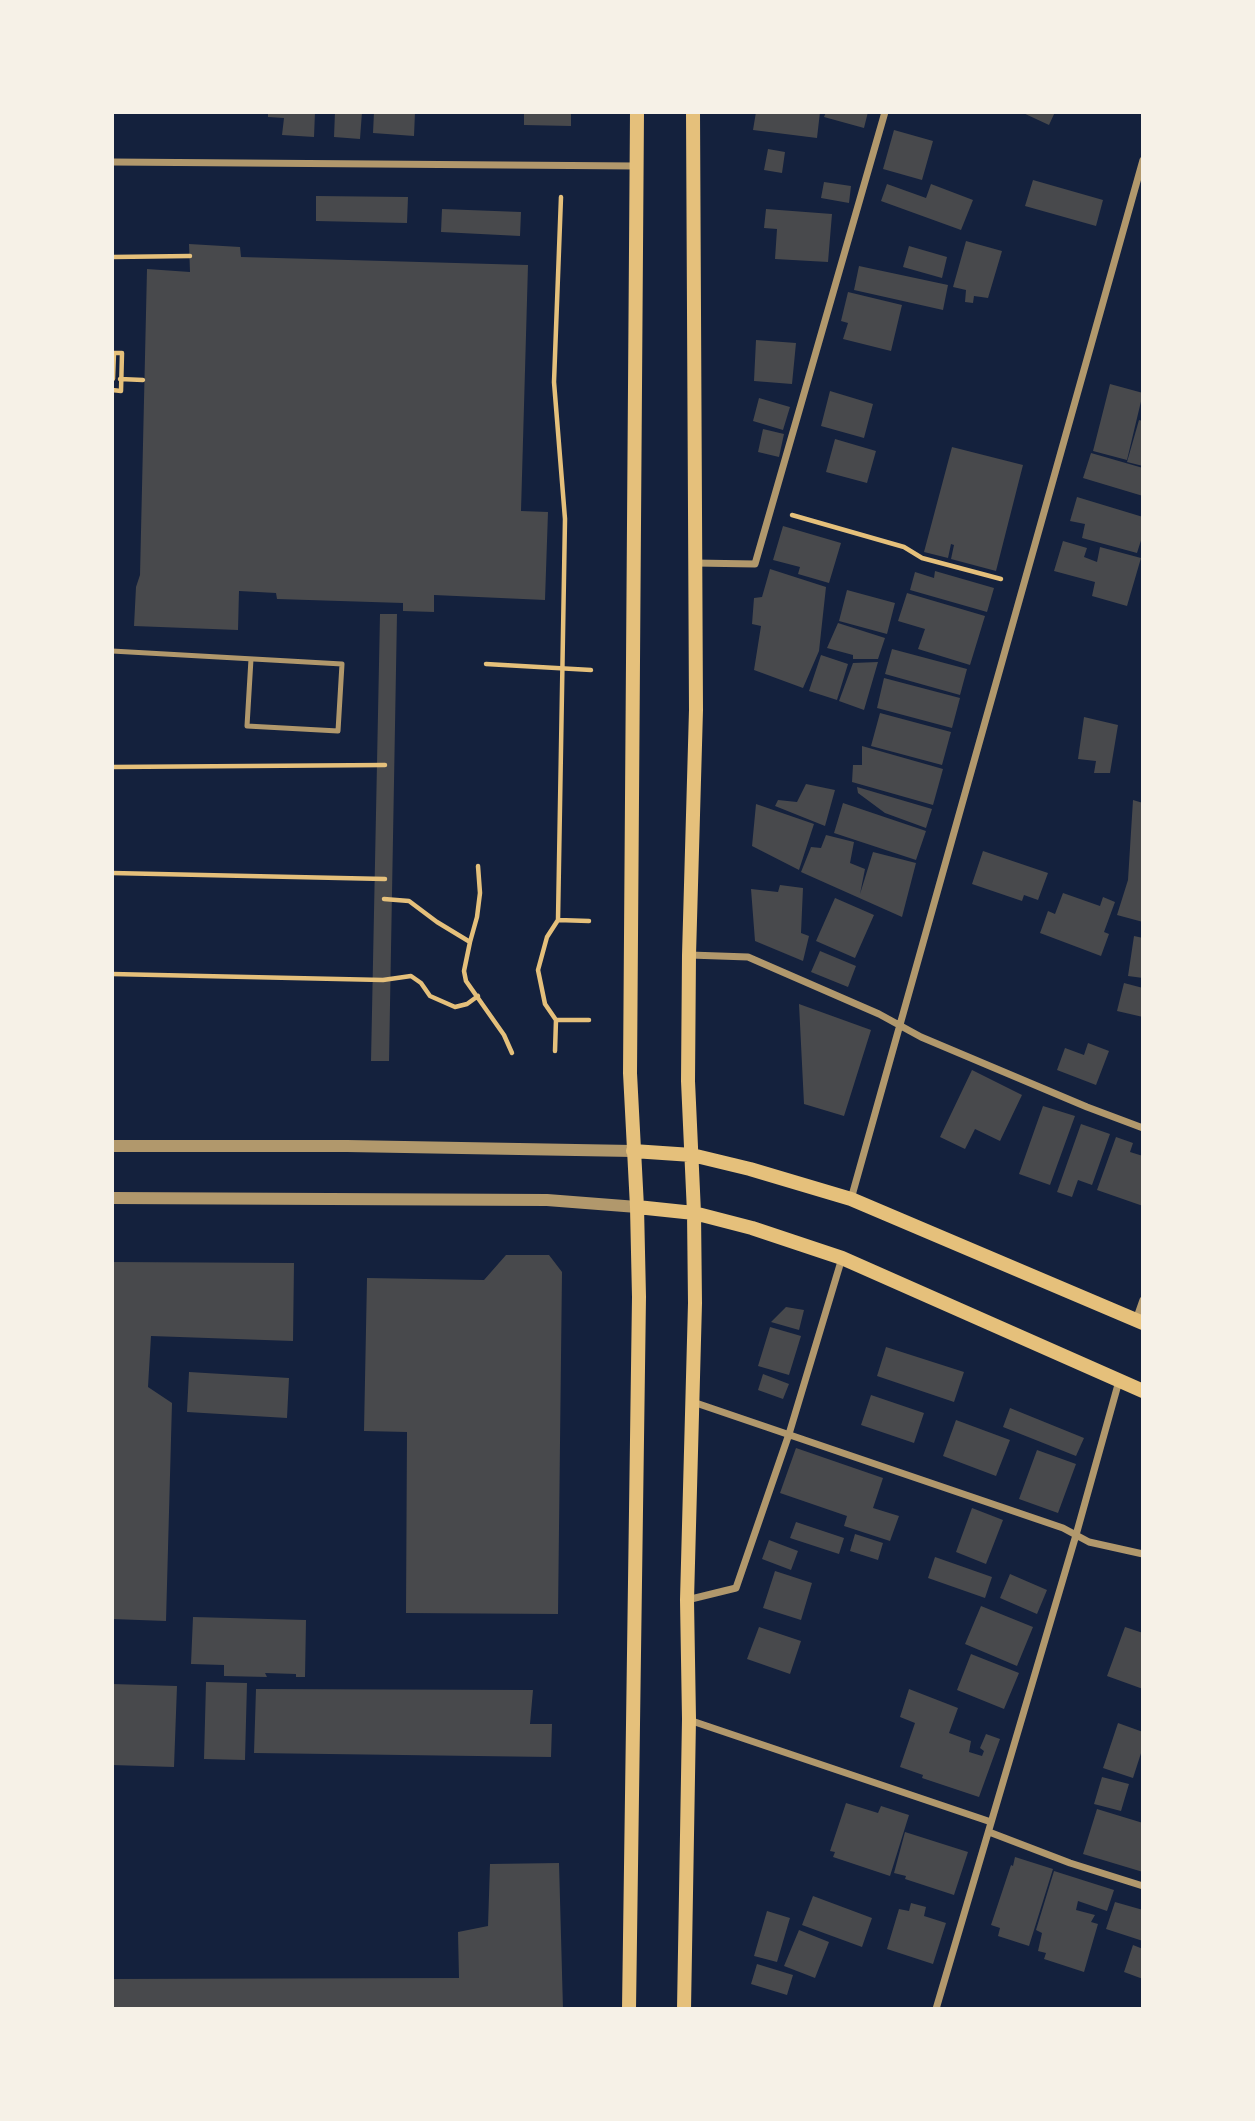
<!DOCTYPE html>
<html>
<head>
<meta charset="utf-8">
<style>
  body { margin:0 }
  #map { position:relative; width:1255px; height:2121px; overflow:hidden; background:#14213d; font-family:"DM Sans",sans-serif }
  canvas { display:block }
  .frame { position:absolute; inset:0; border:114px solid #f6f1e7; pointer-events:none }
</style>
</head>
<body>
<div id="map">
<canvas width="1255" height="2121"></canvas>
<div class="frame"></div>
</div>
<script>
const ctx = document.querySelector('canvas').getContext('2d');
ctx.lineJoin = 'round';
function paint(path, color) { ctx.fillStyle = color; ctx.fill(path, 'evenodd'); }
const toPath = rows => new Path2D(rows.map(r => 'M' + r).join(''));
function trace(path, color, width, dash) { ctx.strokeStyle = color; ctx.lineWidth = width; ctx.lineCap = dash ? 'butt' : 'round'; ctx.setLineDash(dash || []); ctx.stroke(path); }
paint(toPath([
  [268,112,315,112,314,137,282,135,284,118,268,117],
  [335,112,362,112,360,139,334,137],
  [374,112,415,112,414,136,373,133],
  [524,112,571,112,571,126,524,125],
  [756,112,820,112,817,138,753,130],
  [826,112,868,112,864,128,824,117],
  [1021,112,1055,112,1049,125],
  [894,130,933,141,922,180,883,169],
  [768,149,785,152,782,173,764,170],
  [1033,180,1103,200,1096,226,1025,206],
  [824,182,851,186,849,203,821,198],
  [887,184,926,198,931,184,973,200,961,230,881,201],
  [316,196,408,197,407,223,316,221],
  [442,209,521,212,520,236,441,232],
  [766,209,832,214,828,262,775,259,777,229,764,228],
  [966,241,1002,251,988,298,974,296,973,303,965,302,966,290,953,287],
  [189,244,240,247,241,257,528,265,521,511,548,512,545,600,434,595,434,612,403,611,403,603,277,599,276,593,239,591,238,630,134,626,136,587,140,575,147,269,190,272],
  [909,246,947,257,942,278,903,267],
  [859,266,948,285,943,310,854,290],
  [848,292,902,305,891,351,843,339,848,323,841,321],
  [756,340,796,343,792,384,754,381],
  [1110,384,1143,393,1127,460,1093,451],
  [830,391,873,404,864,438,821,426],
  [759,398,790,407,783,430,753,421],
  [1139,420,1143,421,1143,466,1127,462],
  [763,429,784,434,779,457,758,452],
  [835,439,876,451,867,483,826,472],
  [952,447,1023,465,996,571,951,559,954,545,951,544,948,558,924,552],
  [1091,453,1143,468,1143,496,1083,478],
  [1077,497,1143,517,1143,534,1137,553,1082,538,1085,524,1070,521],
  [783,526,841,543,829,583,798,574,800,567,773,560],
  [1063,541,1087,548,1084,557,1097,562,1100,547,1141,558,1127,606,1092,596,1095,582,1054,571],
  [770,569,826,587,819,651,803,688,754,670,761,626,752,624,754,598,762,597],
  [935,571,994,588,987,612,910,590,915,572,934,578],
  [847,590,895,603,887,634,839,621],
  [907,593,985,616,970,665,918,649,925,629,898,621],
  [380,614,397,614,389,1061,371,1061],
  [838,623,885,638,878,659,853,659,853,655,827,648],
  [892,649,967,669,960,695,885,674],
  [821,655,848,664,837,700,809,691],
  [878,662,864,710,839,701,853,663],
  [884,678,960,698,952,728,877,708],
  [880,713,951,732,942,765,871,746],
  [1084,717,1118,725,1110,773,1094,773,1096,761,1078,759],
  [862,746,943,769,933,805,852,782,853,765,862,765],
  [806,784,835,790,825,826,775,806,778,800,797,802],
  [857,787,932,809,926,828,885,813,858,793],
  [1133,800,1143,803,1143,922,1117,915,1128,880],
  [843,803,926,831,916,860,834,833],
  [756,804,814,824,799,870,752,846],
  [826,835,854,842,850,863,865,869,860,894,873,852,916,863,902,917,801,872,811,847,821,848],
  [983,851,1048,873,1038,900,1024,895,1022,901,972,884],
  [780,885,803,888,801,933,809,936,803,961,755,941,751,889,778,892],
  [1063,893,1100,906,1103,897,1115,902,1104,932,1109,934,1101,956,1040,933,1048,911,1055,914],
  [835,898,874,915,855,958,816,941],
  [1134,936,1143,938,1143,978,1128,976],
  [820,951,856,966,848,987,811,972],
  [1124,983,1143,988,1143,1017,1117,1011],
  [799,1004,871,1030,844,1116,804,1104],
  [1088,1043,1109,1051,1096,1085,1057,1070,1065,1048,1084,1055],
  [972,1070,1022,1095,1000,1141,975,1129,965,1149,940,1137],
  [1043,1106,1075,1116,1050,1185,1019,1174],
  [1081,1124,1110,1134,1092,1185,1078,1180,1072,1197,1057,1192],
  [1116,1137,1133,1143,1130,1152,1143,1156,1143,1206,1097,1190],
  [506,1255,549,1255,562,1272,558,1614,406,1613,407,1432,364,1431,367,1278,484,1280],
  [112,1262,294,1263,293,1341,151,1336,148,1387,172,1403,166,1621,112,1619],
  [786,1307,804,1310,799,1330,771,1322],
  [770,1327,801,1336,789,1375,758,1366],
  [886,1347,964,1372,954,1402,877,1376],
  [189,1372,289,1378,287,1418,187,1412],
  [763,1374,789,1384,783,1399,758,1390],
  [871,1395,924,1413,914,1443,861,1425],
  [1010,1408,1084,1438,1076,1456,1003,1427],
  [956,1420,1010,1440,996,1476,943,1456],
  [796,1448,883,1478,873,1508,899,1516,890,1541,844,1526,847,1516,780,1493],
  [1037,1450,1076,1464,1058,1513,1019,1499],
  [972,1508,1003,1520,986,1564,956,1552],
  [796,1522,844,1538,839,1554,790,1538],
  [855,1534,883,1543,878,1560,850,1551],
  [769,1540,798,1551,791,1570,762,1559],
  [935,1557,992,1577,985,1598,928,1578],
  [775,1571,812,1583,801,1620,763,1608],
  [1010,1574,1047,1590,1037,1614,1000,1598],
  [981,1606,1033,1627,1017,1666,965,1644],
  [193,1617,306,1620,305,1677,296,1677,296,1674,265,1673,267,1677,224,1676,224,1665,191,1664],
  [759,1627,801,1641,790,1674,747,1659],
  [1125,1627,1143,1633,1143,1689,1107,1676],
  [971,1654,1019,1673,1004,1709,957,1690],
  [206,1682,247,1683,245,1760,204,1759],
  [112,1684,177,1686,174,1767,112,1765],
  [256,1689,533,1690,530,1724,552,1724,551,1757,254,1753],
  [909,1689,958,1708,949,1733,971,1741,969,1752,982,1756,984,1751,980,1748,986,1734,1000,1739,979,1797,922,1778,923,1775,900,1767,915,1723,900,1717],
  [1118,1723,1143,1732,1143,1747,1133,1778,1103,1768],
  [1102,1777,1129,1784,1121,1811,1094,1804],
  [846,1803,878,1813,881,1806,909,1815,890,1876,833,1857,835,1852,830,1851],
  [1097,1809,1143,1823,1143,1872,1083,1854],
  [905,1832,968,1852,954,1895,905,1879,906,1876,894,1873],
  [1015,1857,1053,1869,1029,1946,998,1936,1000,1928,991,1925,1011,1865,1013,1866],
  [559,1863,563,2009,112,2009,112,1979,459,1978,458,1932,488,1926,490,1864],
  [1054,1871,1114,1890,1107,1911,1078,1901,1076,1910,1095,1915,1091,1922,1098,1924,1084,1972,1044,1959,1046,1953,1038,1951,1042,1933,1036,1930],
  [813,1896,872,1918,862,1947,802,1925],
  [1115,1902,1143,1910,1143,1941,1106,1929],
  [911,1903,926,1907,924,1916,946,1923,933,1964,887,1949,899,1909,909,1911],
  [767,1911,790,1918,777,1962,754,1956],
  [799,1930,829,1942,815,1978,784,1966],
  [1133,1945,1143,1949,1143,1979,1124,1972],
  [757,1964,793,1975,787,1995,751,1984]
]), '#48494c');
trace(toPath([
  [113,257,190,256],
  [120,379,143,380],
  [112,390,121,391,122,353,114,353,113,379],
  [792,515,904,547,922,558,1001,579],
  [486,664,591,670],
  [112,767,385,765],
  [478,866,480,893,477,917,470,942,464,971,466,981,504,1035,512,1053],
  [112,873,385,879],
  [384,899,409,901,437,922,470,942],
  [558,920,589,921],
  [112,974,383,980,411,976,421,983,430,996,455,1007,467,1004,478,996],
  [556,1020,589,1020],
  [555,1051,556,1020,545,1004,538,970,547,937,558,920,565,519,554,382,561,197]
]), '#e5c07b', 4.5);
trace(toPath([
  [112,651,342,664,338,731,247,726,251,659]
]), '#b1986c', 5);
trace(toPath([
  [112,162,636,166],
  [695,563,755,564,885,112],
  [690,955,748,957,879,1014,921,1037,1087,1107,1143,1128],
  [851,1199,1143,160],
  [1136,1320,1143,1300],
  [693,1402,1063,1528,1089,1542,1143,1554],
  [687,1600,736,1588,789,1434,842,1258],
  [689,1720,991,1822],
  [989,1832,1070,1863,1143,1886],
  [936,2009,1076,1535,1119,1381]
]), '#b1986c', 7);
trace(toPath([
  [112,1146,347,1146,633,1151],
  [112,1198,547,1200,637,1207]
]), '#b1986c', 12);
trace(toPath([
  [633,1151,692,1155,750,1169,851,1199,1143,1323],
  [637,1207,694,1213,752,1228,842,1258,1143,1391],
  [629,2009,639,1297,637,1207,630,1073,637,112],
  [684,2009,689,1719,687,1600,695,1303,694,1213,688,1081,689,955,696,710,693,112]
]), '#e5c07b', 14);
</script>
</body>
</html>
